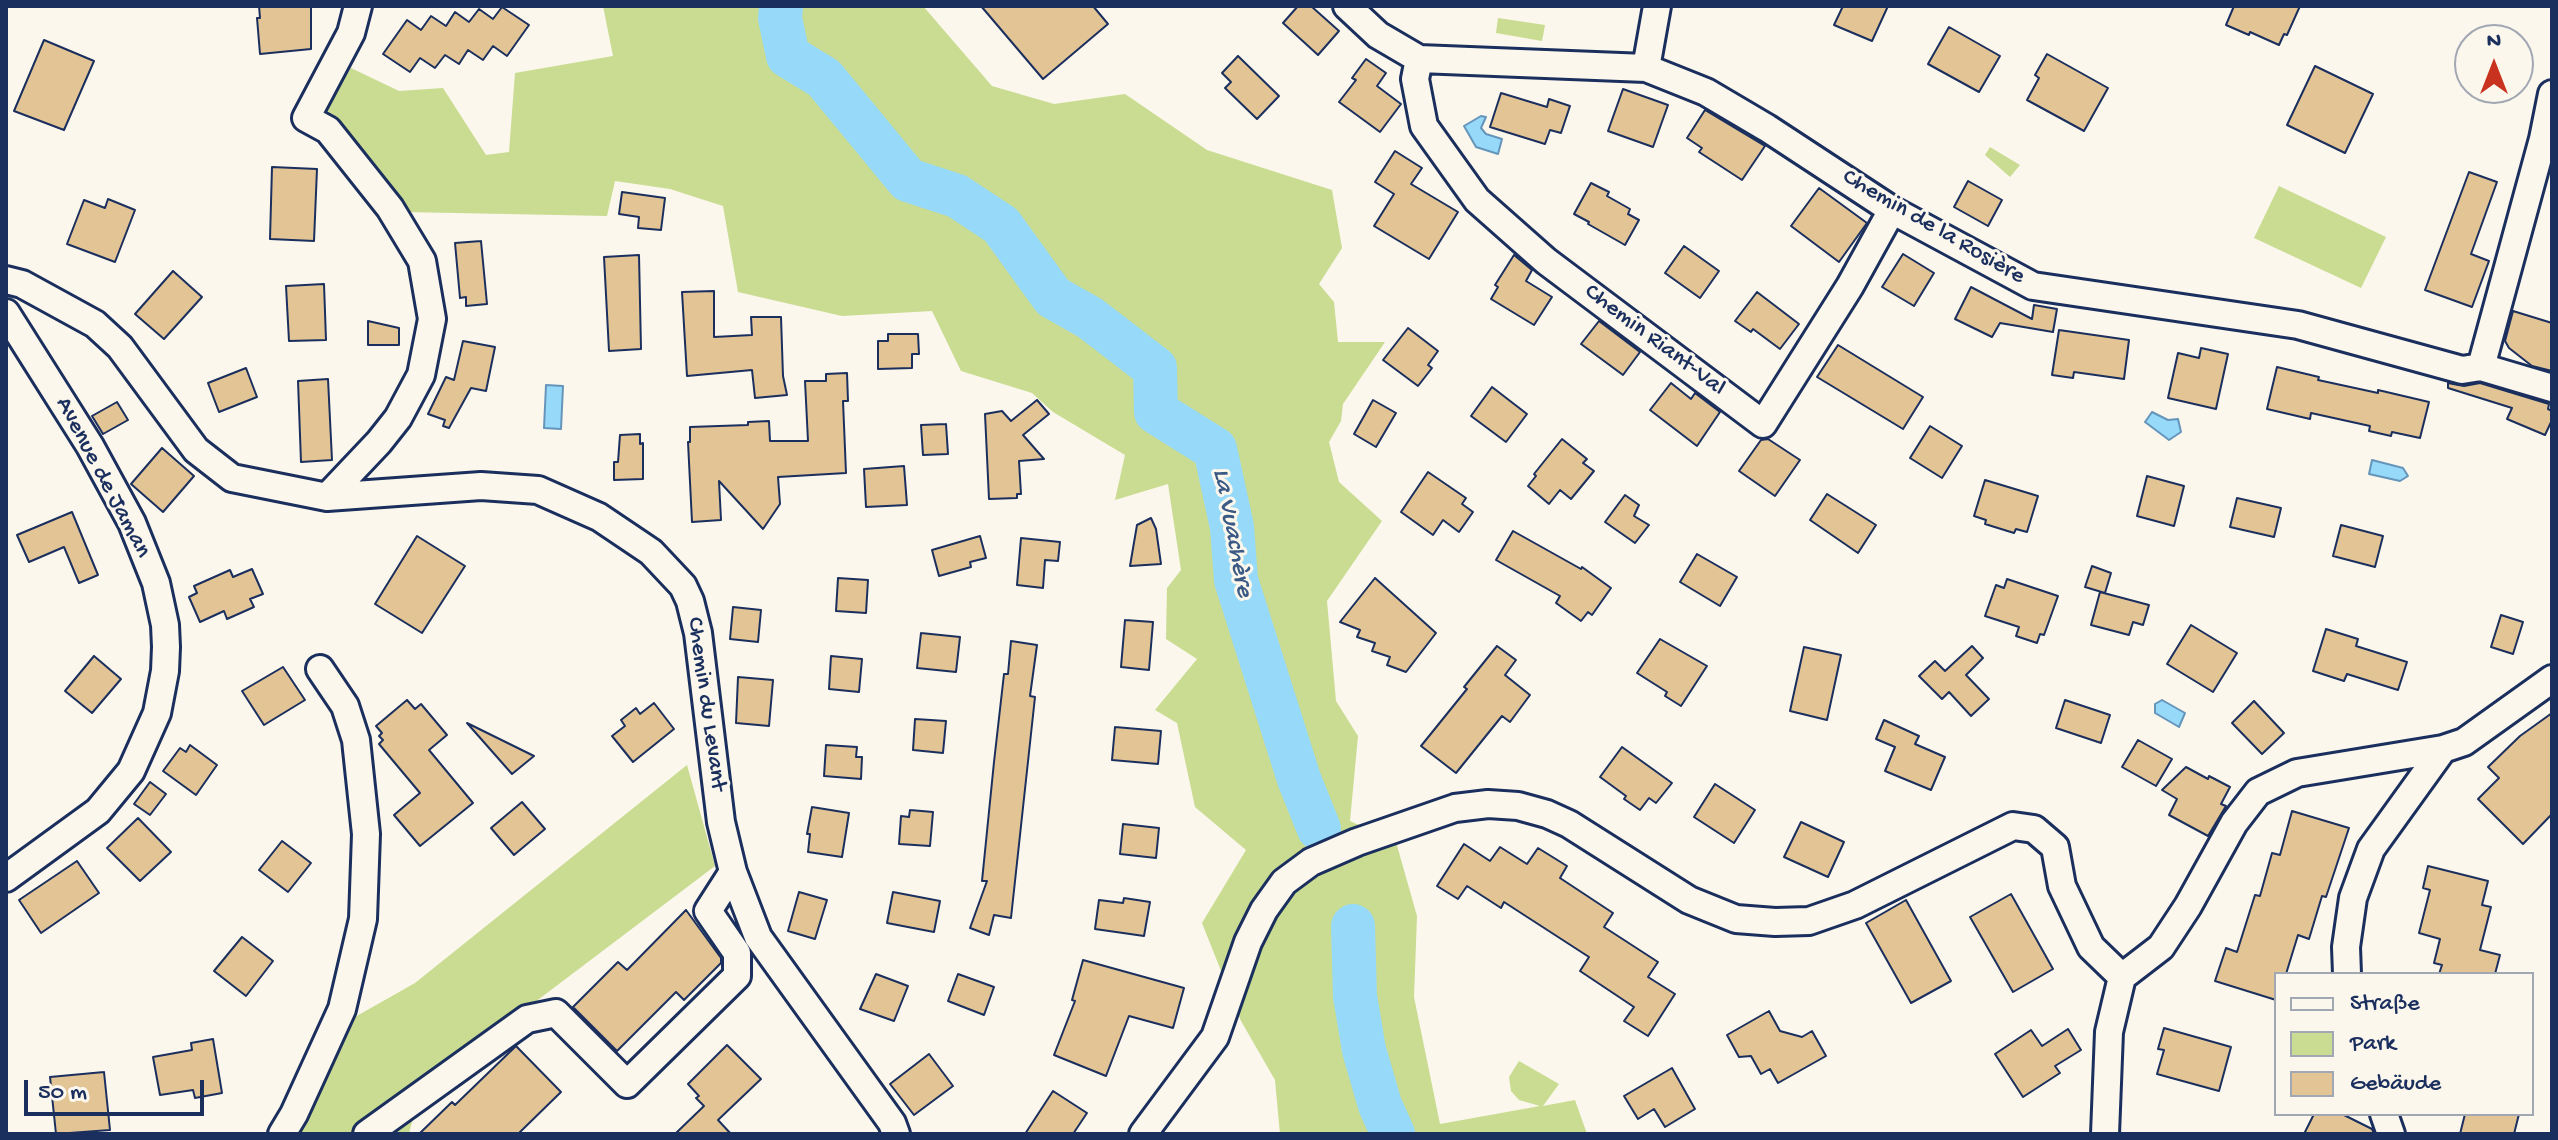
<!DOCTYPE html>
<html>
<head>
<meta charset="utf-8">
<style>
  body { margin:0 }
  #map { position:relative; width:2558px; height:1140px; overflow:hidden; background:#fbf7ec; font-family:"Gochi Hand",sans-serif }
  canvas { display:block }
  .frame { position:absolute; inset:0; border:8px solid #1b2f5e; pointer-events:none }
  .legend { position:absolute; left:2274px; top:972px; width:260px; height:144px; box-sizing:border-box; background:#fbf7ec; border:2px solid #a1a7b3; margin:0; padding:10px 14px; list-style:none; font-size:24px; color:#1b2f5e }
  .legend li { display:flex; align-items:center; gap:16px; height:40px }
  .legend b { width:40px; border:2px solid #a1a7b3 }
  .north { position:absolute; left:2454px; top:24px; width:80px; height:80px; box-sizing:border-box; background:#fbf7ec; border:2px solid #a1a7b3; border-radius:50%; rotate:0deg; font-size:22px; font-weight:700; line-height:32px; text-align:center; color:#1b2f5e }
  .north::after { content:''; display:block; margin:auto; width:28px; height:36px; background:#c8321e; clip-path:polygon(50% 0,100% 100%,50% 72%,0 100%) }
  .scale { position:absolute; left:24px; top:1080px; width:180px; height:36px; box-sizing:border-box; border:4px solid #1b2f5e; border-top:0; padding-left:10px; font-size:24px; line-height:28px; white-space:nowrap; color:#1b2f5e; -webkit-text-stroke:6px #fbf7ec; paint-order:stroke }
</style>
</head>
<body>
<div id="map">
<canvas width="2558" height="1140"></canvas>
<div class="frame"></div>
<ul class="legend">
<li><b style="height:10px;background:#fbf7ec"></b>Straße</li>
<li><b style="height:22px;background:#c9dc91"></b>Park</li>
<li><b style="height:22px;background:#e2c495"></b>Gebäude</li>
</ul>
<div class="north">N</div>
<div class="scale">50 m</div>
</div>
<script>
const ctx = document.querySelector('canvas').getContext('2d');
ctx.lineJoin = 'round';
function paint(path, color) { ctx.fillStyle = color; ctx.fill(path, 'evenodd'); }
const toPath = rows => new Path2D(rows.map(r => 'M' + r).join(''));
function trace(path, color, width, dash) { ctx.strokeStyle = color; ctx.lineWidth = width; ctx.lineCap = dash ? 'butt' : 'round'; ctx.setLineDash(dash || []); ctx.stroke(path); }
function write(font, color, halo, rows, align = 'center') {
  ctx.font = font + ' "Gochi Hand",sans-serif'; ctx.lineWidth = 6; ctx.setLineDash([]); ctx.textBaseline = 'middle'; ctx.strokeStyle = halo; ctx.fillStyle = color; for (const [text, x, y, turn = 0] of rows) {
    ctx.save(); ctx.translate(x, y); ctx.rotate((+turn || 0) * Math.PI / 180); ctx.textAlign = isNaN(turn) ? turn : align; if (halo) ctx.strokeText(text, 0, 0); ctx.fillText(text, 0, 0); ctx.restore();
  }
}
paint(toPath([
  [603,6,923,6,992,86,1054,104,1125,94,1207,150,1332,190,1342,248,1319,284,1334,302,1338,342,1385,342,1343,404,1341,421,1329,442,1339,482,1382,521,1327,601,1336,701,1358,736,1350,821,1396,842,1417,916,1414,997,1440,1124,1540,1106,1519,1100,1511,1091,1509,1077,1519,1061,1559,1084,1543,1106,1575,1100,1587,1134,1280,1134,1275,1080,1241,1021,1202,923,1246,850,1195,807,1177,723,1155,710,1197,659,1166,639,1167,588,1181,570,1168,484,1115,500,1125,455,1053,412,1032,393,961,371,932,311,842,316,738,292,723,206,670,189,615,181,607,216,405,212,321,112,351,68,399,91,443,88,486,155,509,152,515,73,613,56],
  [1498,18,1545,25,1542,41,1496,33],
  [1990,147,2020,165,2010,177,1985,155],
  [2279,186,2386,237,2361,288,2254,238],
  [687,765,715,866,420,1089,409,1134,283,1134,309,1043,415,983]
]), '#c9dc91');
const water = toPath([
  [1481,116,1486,117,1481,128,1486,134,1502,139,1498,154,1476,147,1464,126,1481,116],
  [546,385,563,386,561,429,544,428,546,385],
  [2152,412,2168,420,2178,419,2181,432,2169,440,2145,422,2152,412],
  [2372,460,2403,468,2408,476,2400,481,2369,474,2372,460],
  [2162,700,2185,713,2179,727,2155,713,2155,704,2162,700]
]);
paint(water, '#97d9f9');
trace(water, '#6595bb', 2);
trace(toPath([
  [781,6,780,18,788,56,824,78,908,180,957,196,1001,225,1053,297,1090,318,1155,368,1156,412,1215,449,1232,527,1236,580,1299,779,1319,829],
  [1353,926,1355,996,1364,1050,1380,1105,1393,1134]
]), '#97d9f9', 44);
const building = toPath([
  [259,6,311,6,311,49,260,54,257,18,260,18,259,6],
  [981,6,1093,6,1108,24,1043,79,981,6],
  [1298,6,1311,6,1339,31,1318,55,1283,23,1298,6],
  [1843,6,1888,6,1872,41,1834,25,1843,6],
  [2234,6,2300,6,2287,35,2284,34,2279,45,2250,32,2249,35,2226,25,2234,6],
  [502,7,529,25,507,56,493,46,483,60,468,50,459,64,445,55,435,68,420,58,410,72,383,54,407,20,421,30,431,16,446,26,455,12,469,22,479,9,493,19,502,7],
  [1949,27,2000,56,1979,92,1928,64,1949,27],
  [44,40,94,61,64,130,14,111,44,40],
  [2047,54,2108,88,2084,131,2027,100,2039,78,2035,75,2047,54],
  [1238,56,1279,96,1257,119,1225,88,1231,82,1222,73,1238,56],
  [1366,59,1386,73,1377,86,1401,104,1380,132,1339,102,1356,80,1352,78,1366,59],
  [2315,66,2373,94,2345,153,2287,125,2315,66],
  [1623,89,1668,105,1653,147,1608,131,1623,89],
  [1501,93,1547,107,1549,99,1570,106,1561,133,1550,130,1545,144,1490,127,1501,93],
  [1705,110,1765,146,1742,180,1699,152,1702,148,1687,138,1705,110],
  [1395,151,1422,168,1411,184,1458,212,1429,259,1374,226,1394,194,1375,182,1395,151],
  [272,167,317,169,314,241,270,239,272,167],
  [2469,172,2497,182,2471,254,2489,261,2472,307,2425,290,2469,172],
  [1968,181,2002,200,1988,226,1954,207,1968,181],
  [1591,183,1609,192,1607,196,1630,209,1628,214,1639,220,1625,245,1588,224,1589,222,1574,214,1591,183],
  [1819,188,1867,223,1839,262,1791,226,1819,188],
  [622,192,665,198,661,230,638,228,639,217,619,214,622,192],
  [108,199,135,210,115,262,67,244,84,200,105,208,108,199],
  [481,241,487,304,466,306,466,297,460,298,455,243,481,241],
  [1684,246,1719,271,1700,298,1665,273,1684,246],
  [1903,254,1934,273,1914,306,1882,287,1903,254],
  [639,255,641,349,609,351,604,257,639,255],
  [1514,255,1532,270,1526,281,1552,297,1534,325,1491,299,1498,287,1495,285,1514,255],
  [173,271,202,297,164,339,135,314,173,271],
  [324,284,326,340,289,341,286,286,324,284],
  [1971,287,2032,319,2034,305,2057,309,2053,332,2000,323,1992,337,1955,319,1971,287],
  [714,291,714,337,752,335,751,317,781,317,783,376,787,395,755,398,752,370,687,376,682,292,714,291],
  [1757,292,1799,324,1780,349,1753,329,1751,332,1735,321,1757,292],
  [2513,311,2552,323,2552,371,2532,366,2509,348,2505,341,2513,311],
  [368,321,399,328,399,345,368,345,368,321],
  [1599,321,1640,352,1623,375,1581,344,1599,321],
  [1408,328,1438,351,1428,365,1432,368,1418,386,1383,360,1408,328],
  [2059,330,2129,340,2124,379,2074,372,2073,378,2052,375,2059,330],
  [888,334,918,334,919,354,912,354,912,368,878,369,878,341,888,341,888,334],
  [463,341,495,347,486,391,471,388,449,428,443,426,445,420,428,414,446,377,454,380,463,341],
  [1838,345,1923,397,1903,429,1817,377,1838,345],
  [2201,348,2228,354,2216,409,2168,398,2178,353,2199,358,2201,348],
  [2277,367,2319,377,2318,380,2378,393,2378,390,2429,402,2420,438,2392,432,2391,436,2369,431,2370,426,2311,413,2310,419,2267,409,2277,367],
  [246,368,257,397,219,412,208,383,246,368],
  [847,373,848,401,843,401,846,473,778,477,780,504,763,529,719,481,721,520,692,522,688,442,690,442,690,427,748,425,748,422,769,421,770,441,808,441,805,381,826,381,826,374,847,373],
  [328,379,332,460,301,462,298,381,328,379],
  [1671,383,1691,399,1695,393,1720,412,1697,446,1650,410,1671,383],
  [2448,383,2464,386,2480,383,2549,404,2548,409,2552,411,2552,420,2545,435,2507,419,2512,408,2448,388,2448,383],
  [1492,387,1527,414,1506,442,1471,416,1492,387],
  [1037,400,1049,414,1023,435,1044,459,1019,461,1021,494,1017,494,1017,498,989,499,985,414,1002,411,1011,421,1037,400],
  [1373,400,1396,413,1376,447,1354,434,1373,400],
  [117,402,128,420,103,434,92,416,117,402],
  [946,424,948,454,923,455,921,425,946,424],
  [1930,426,1962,446,1942,478,1910,458,1930,426],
  [640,434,640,444,643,443,643,479,614,480,614,462,618,462,620,435,640,434],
  [1562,439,1587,459,1583,463,1594,471,1571,499,1560,490,1549,504,1528,486,1536,476,1534,474,1562,439],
  [1768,439,1800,460,1775,496,1739,471,1761,440,1768,439],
  [162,448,194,476,163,512,131,484,162,448],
  [904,466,907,505,866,507,864,469,904,466],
  [1428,472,1466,498,1462,504,1473,512,1459,532,1443,520,1433,535,1401,512,1428,472],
  [2147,476,2184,486,2174,526,2137,516,2147,476],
  [1985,480,2038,496,2027,532,2016,529,2014,533,1985,524,1986,520,1974,516,1985,480],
  [1827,494,1876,525,1858,553,1810,520,1827,494],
  [1625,495,1639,505,1634,516,1649,525,1635,543,1605,522,1625,495],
  [2237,498,2281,508,2274,537,2230,527,2237,498],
  [72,512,98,575,79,583,64,547,29,562,17,535,72,512],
  [1151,518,1156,529,1161,564,1130,566,1137,525,1151,518],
  [2341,525,2383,536,2375,567,2333,556,2341,525],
  [1513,531,1581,569,1582,567,1611,588,1592,615,1588,612,1581,621,1556,603,1560,596,1496,560,1513,531],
  [417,536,465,566,422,633,375,604,417,536],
  [980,536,986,558,970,562,971,567,939,576,932,550,980,536],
  [1021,538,1060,542,1058,561,1045,560,1043,588,1017,585,1021,538],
  [1697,554,1737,577,1720,606,1680,582,1697,554],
  [2092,566,2111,573,2105,593,2085,587,2092,566],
  [252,569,263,594,250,599,254,607,227,619,224,611,200,622,189,597,197,593,194,586,230,570,233,577,252,569],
  [838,578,868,580,866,613,836,611,838,578],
  [1375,578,1436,633,1406,672,1387,665,1390,657,1372,651,1375,643,1357,637,1360,630,1340,622,1375,578],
  [2007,579,2058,596,2044,635,2040,634,2037,643,2016,636,2019,627,1985,616,1996,585,2004,588,2007,579],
  [2100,592,2149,605,2143,625,2133,622,2129,635,2091,625,2100,592],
  [733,607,761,610,758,642,730,639,733,607],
  [2501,615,2523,622,2513,654,2491,647,2501,615],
  [1125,620,1153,622,1149,670,1121,667,1125,620],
  [2191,625,2237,653,2213,692,2167,664,2191,625],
  [2326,629,2358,639,2356,646,2407,662,2398,690,2347,674,2344,681,2313,671,2326,629],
  [921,633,960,637,956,672,917,668,921,633],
  [1660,639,1707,666,1681,706,1665,696,1667,692,1637,673,1660,639],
  [1011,641,1037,645,1030,696,1035,697,1011,918,994,915,989,935,970,928,987,881,982,881,994,762,1004,674,1008,674,1011,641],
  [1497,646,1516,660,1505,675,1530,695,1510,722,1502,716,1456,773,1421,746,1467,689,1464,687,1497,646],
  [1972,646,1983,658,1966,675,1989,699,1971,716,1949,692,1942,699,1919,676,1935,661,1945,671,1972,646],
  [1804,647,1841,655,1827,720,1790,711,1804,647],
  [94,656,121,679,92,713,65,691,94,656],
  [831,656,862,659,859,692,829,689,831,656],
  [283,667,305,700,264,725,242,691,283,667],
  [738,677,773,680,769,726,736,723,738,677],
  [407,700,415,709,421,704,447,735,429,750,473,803,420,846,394,815,420,793,379,744,383,740,379,736,382,733,376,726,407,700],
  [2065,700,2110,715,2101,743,2056,728,2065,700],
  [2254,701,2284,733,2262,754,2232,723,2254,701],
  [654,703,674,729,633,762,612,736,625,726,621,720,636,708,640,714,654,703],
  [2552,713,2552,814,2523,844,2478,799,2499,778,2488,767,2520,736,2552,713],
  [915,719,946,721,943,753,913,750,915,719],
  [1884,720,1919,736,1915,744,1945,757,1931,790,1885,771,1895,747,1876,739,1884,720],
  [467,723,534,756,512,774,467,723],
  [1115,727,1161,731,1158,764,1112,760,1115,727],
  [2138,740,2172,759,2156,786,2122,767,2138,740],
  [190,745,217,765,196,795,163,771,180,748,186,752,190,745],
  [826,745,857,747,856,757,862,757,861,779,824,776,826,745],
  [1622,747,1672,783,1656,803,1649,798,1640,810,1624,799,1626,796,1600,777,1622,747],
  [2186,767,2208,779,2209,776,2230,787,2221,804,2226,806,2208,836,2169,815,2177,799,2162,790,2186,767],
  [150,782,166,794,150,815,134,804,150,782],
  [1715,784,1755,810,1734,843,1694,817,1715,784],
  [522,802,545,829,514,855,491,828,522,802],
  [812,807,849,813,842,857,808,852,810,834,807,834,812,807],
  [910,810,933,812,930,846,899,844,901,816,909,817,910,810],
  [2292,811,2349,828,2326,897,2322,896,2309,939,2298,935,2286,974,2276,974,2276,1000,2215,981,2226,948,2237,952,2255,895,2260,896,2272,853,2280,855,2292,811],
  [138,818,171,852,140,881,107,848,138,818],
  [1801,822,1844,842,1828,877,1784,857,1801,822],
  [1123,824,1159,828,1156,858,1120,854,1123,824],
  [282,841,311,863,288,892,259,870,282,841],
  [1464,844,1490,861,1500,847,1527,864,1538,848,1567,866,1560,878,1613,913,1604,927,1658,962,1648,977,1675,994,1648,1036,1624,1021,1634,1007,1580,971,1589,957,1504,902,1501,908,1467,886,1458,899,1437,886,1464,844],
  [77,861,99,893,41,933,19,900,77,861],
  [2428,866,2488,881,2482,905,2491,907,2480,950,2500,955,2495,974,2439,974,2442,965,2434,963,2440,939,2419,933,2430,890,2423,888,2428,866],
  [799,892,827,900,815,939,788,931,799,892],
  [893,892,940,901,934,932,887,923,893,892],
  [2011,894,2053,969,2013,992,1970,917,2011,894],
  [1124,898,1150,902,1144,936,1095,929,1099,900,1123,903,1124,898],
  [1906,900,1951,981,1911,1003,1866,923,1906,900],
  [686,910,721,958,721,963,684,1000,676,992,617,1051,573,1007,618,962,627,970,686,910],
  [242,937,273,961,246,996,214,971,242,937],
  [1083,960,1184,988,1173,1028,1129,1016,1106,1076,1054,1055,1075,1001,1072,1000,1083,960],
  [876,974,908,986,894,1021,860,1009,876,974],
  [958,974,994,987,984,1015,948,1001,958,974],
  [1769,1011,1780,1031,1802,1037,1812,1031,1826,1056,1778,1083,1770,1069,1761,1074,1751,1056,1739,1057,1727,1035,1769,1011],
  [2164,1028,2231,1047,2219,1091,2157,1074,2164,1050,2158,1049,2164,1028],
  [2068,1029,2081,1050,2055,1066,2060,1073,2023,1097,1995,1054,2031,1030,2042,1046,2068,1029],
  [213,1039,222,1093,195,1098,193,1090,160,1095,153,1057,192,1050,191,1043,213,1039],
  [727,1045,761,1079,718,1120,731,1134,675,1134,704,1106,696,1098,699,1096,688,1084,727,1045],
  [516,1046,561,1092,518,1134,419,1134,452,1102,455,1105,516,1046],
  [929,1054,953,1086,914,1115,890,1084,929,1054],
  [1672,1068,1695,1109,1665,1127,1654,1109,1638,1119,1624,1096,1672,1068],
  [104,1072,110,1130,56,1134,50,1077,104,1072],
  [1053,1091,1087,1113,1073,1134,1025,1134,1053,1091],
  [2314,1114,2342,1114,2372,1129,2374,1134,2304,1134,2314,1114],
  [2465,1114,2519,1114,2514,1134,2460,1134,2465,1114]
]);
paint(building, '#e2c495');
trace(building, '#1b2f5e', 2);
const minor = toPath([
  [1347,6,1378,35,1419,59,1646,68,1706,92,1767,128,1892,210,2033,286,2298,325,2462,370,2481,367,2552,388],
  [1419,59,1415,79,1424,126,1477,200,1546,261,1763,424,1850,286,1892,210],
  [1646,68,1657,6],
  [6,280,22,284,95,324,120,347,196,450,232,478,327,497,481,486,538,490,599,517,651,552,683,586,690,601,698,633,721,822,733,872,758,937,892,1123,896,1134],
  [6,313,90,446,132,523,156,583,165,625,166,647,165,671,157,713,131,771,98,811,6,878],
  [2481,367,2543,139,2552,94],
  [327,497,379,442,398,418,421,375,432,319,422,261,390,208,328,130,306,118,351,33,358,6],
  [2347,974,2346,947,2353,898,2371,849,2443,749],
  [2122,977,2161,947,2188,906,2234,823,2258,792,2297,773,2443,749,2464,742,2552,679],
  [2384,1114,2391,1134],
  [282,1134,294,1114,342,1009,363,919,366,834,356,740,345,706,320,669],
  [367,1134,527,1019,556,1013,627,1084,737,976,737,953,708,911,733,872],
  [1143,1134,1215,1037,1248,942,1264,910,1284,882,1311,862,1357,842,1455,808,1488,804,1518,806,1547,814,1569,824,1689,900,1736,919,1775,922,1809,921,1855,905,2013,826,2034,829,2055,847,2062,886,2091,947,2122,977],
  [2105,1134,2109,1032,2122,977]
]);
trace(minor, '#1b2f5e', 32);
trace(minor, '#fbf7ec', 26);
write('24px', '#1b2f5e', '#fbf7ec', [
  ["Chemin de la Rosière",1933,228,30],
  ["Chemin Riant-Val",1654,341,37],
  ["Avenue de Jaman",102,478,62],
  ["Chemin du Levant",705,704,82]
]);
write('italic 26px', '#3a5a85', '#fbf7ec', [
  ["La Vuachère",1231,533,79]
]);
</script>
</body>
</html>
